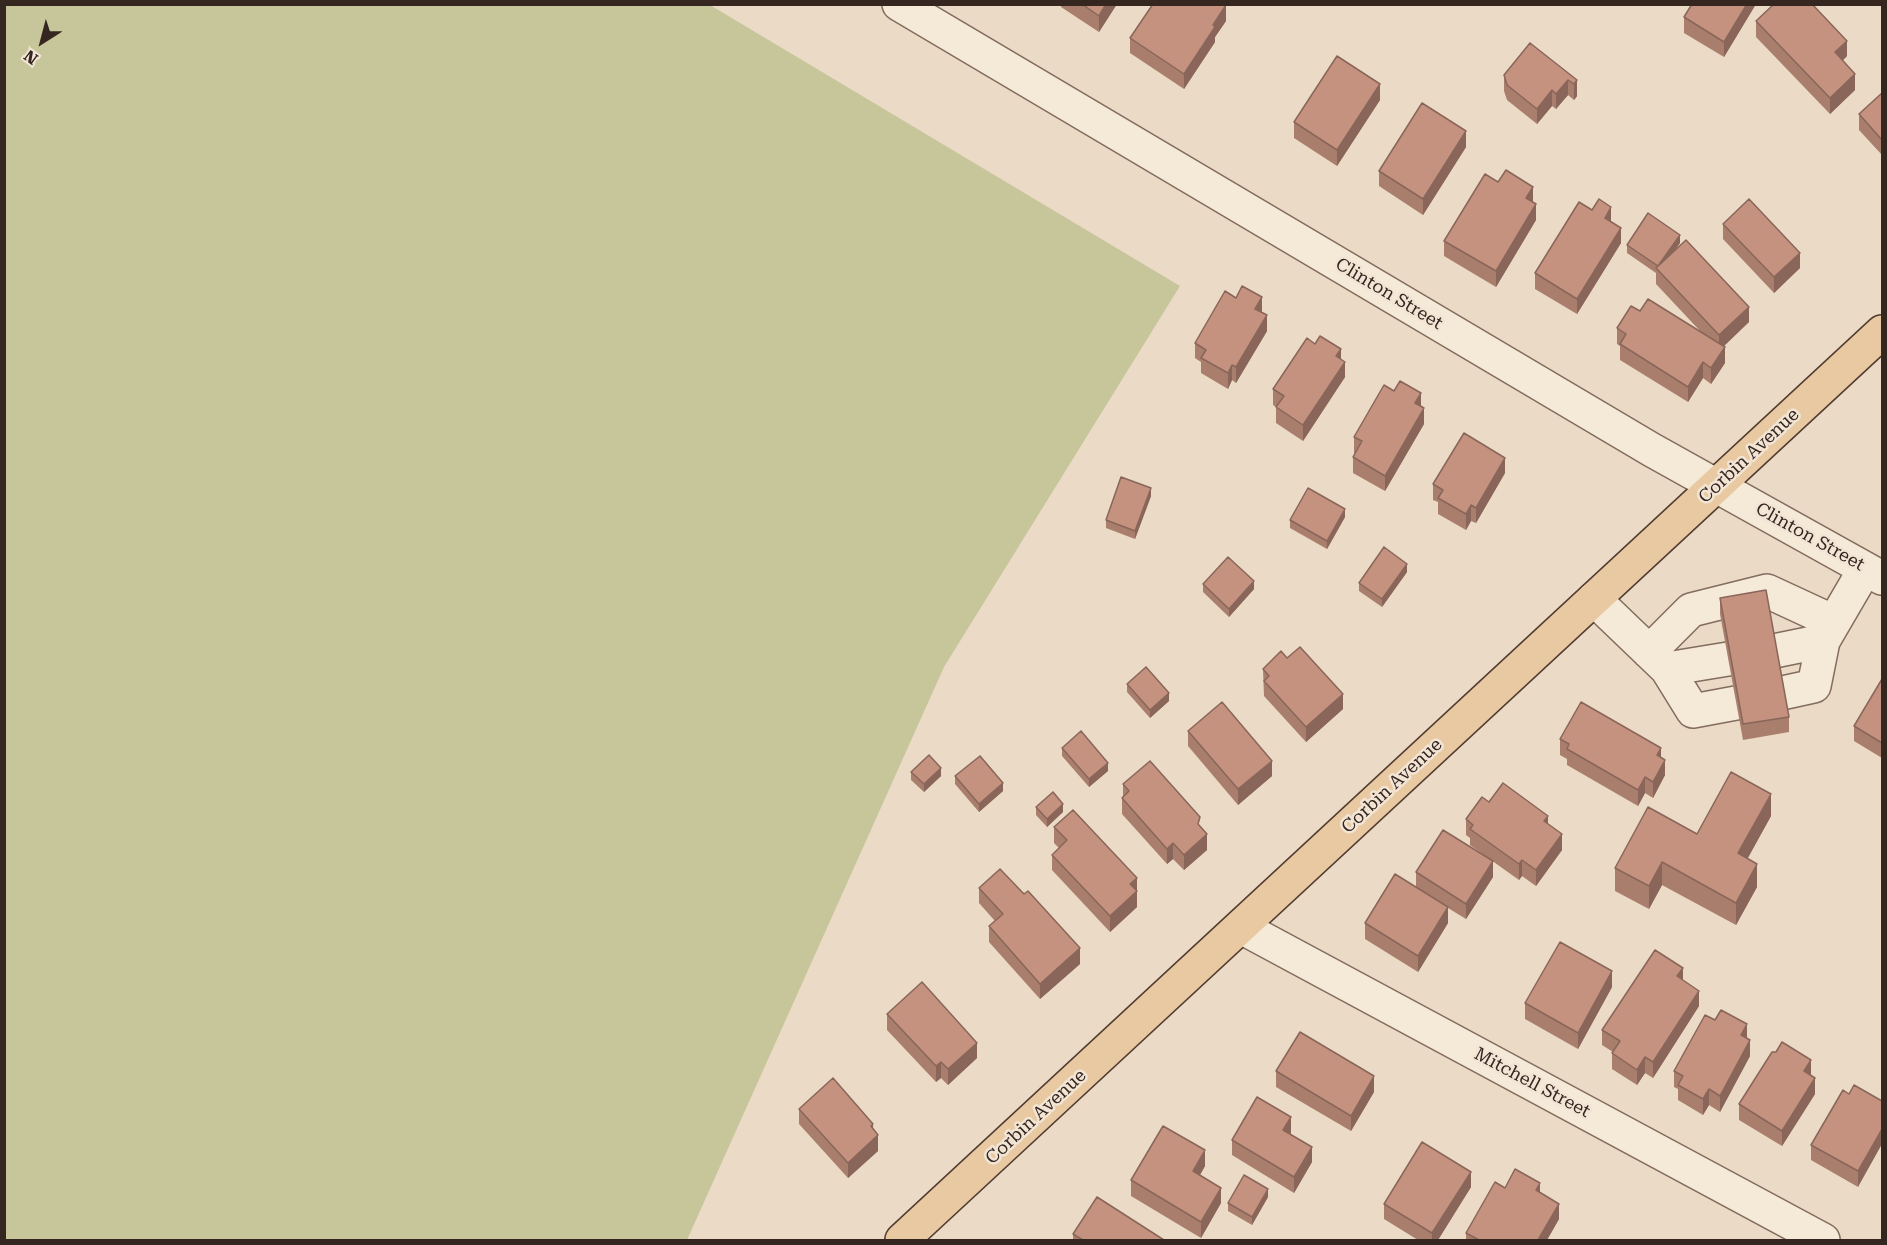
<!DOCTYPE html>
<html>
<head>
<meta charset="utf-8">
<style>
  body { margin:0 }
  #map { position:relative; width:1887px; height:1245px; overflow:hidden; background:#eadac6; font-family:"Roboto Serif",serif }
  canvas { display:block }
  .frame { position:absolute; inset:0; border:6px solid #352720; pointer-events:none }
  .north { position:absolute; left:12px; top:12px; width:60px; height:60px; -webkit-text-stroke:4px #f2e5d5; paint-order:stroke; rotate:216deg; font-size:16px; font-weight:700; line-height:24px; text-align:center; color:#352720 }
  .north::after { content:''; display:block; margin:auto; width:21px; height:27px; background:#352720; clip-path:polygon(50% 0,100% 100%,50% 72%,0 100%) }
</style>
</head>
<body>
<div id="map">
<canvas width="1887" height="1245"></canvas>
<div class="frame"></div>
<div class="north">N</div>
</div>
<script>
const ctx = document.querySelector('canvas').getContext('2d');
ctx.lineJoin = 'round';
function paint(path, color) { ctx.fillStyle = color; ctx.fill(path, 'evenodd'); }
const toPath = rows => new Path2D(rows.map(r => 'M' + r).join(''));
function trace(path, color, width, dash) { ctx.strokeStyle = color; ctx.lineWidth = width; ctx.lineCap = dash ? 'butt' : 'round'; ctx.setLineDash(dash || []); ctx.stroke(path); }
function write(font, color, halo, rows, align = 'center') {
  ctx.font = font + ' "Roboto Serif",serif'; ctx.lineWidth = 5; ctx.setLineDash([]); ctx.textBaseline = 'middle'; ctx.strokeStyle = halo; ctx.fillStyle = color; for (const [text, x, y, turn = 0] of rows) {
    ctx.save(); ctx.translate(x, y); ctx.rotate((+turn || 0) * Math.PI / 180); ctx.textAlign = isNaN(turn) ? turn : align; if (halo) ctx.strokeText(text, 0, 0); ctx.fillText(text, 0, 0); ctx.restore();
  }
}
paint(toPath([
  [5,4,710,5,1180,286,944,667,687,1240,5,1240]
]), '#c7c69b');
const minor = toPath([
  [899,4,1652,450,1882,578],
  [1594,599,1667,669,1728,659],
  [1774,651,1823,641,1865,569],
  [1649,652,1691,610,1767,591,1834,622],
  [1667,669,1693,711,1736,703],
  [1782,693,1814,686,1823,641],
  [1241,927,1823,1240]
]);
const major = toPath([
  [902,1240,1882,332]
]);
trace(minor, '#836c5d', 36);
trace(major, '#523c31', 36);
trace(minor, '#f5e9d8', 33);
trace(major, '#e9c9a1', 33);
paint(toPath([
  [1061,4,1117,4,1099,32,1061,7],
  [1756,4,1724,57,1684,33,1684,17],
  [1226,21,1215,37,1215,42,1184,89,1130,53,1130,38],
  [1756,21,1847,56,1842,61,1855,90,1830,114,1756,37],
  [1504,75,1577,80,1577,96,1574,100,1568,95,1556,109,1552,106,1537,124,1507,100,1504,91],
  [1882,93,1882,155,1859,130,1859,114],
  [1380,100,1337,166,1294,138,1294,122],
  [1466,147,1423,215,1379,186,1379,171],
  [1533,202,1536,220,1496,287,1444,256,1444,241],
  [1611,222,1621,243,1577,314,1535,289,1535,273],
  [1723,224,1800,268,1774,293,1723,239],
  [1680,243,1673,252,1749,322,1723,346,1725,363,1711,384,1703,378,1688,402,1620,360,1620,346,1617,344,1617,328,1640,311,1702,333,1656,284,1656,273,1627,253,1627,245],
  [1262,312,1267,331,1236,383,1232,380,1228,389,1201,373,1201,362,1195,358,1195,343],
  [1315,344,1341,359,1345,377,1303,441,1276,423,1276,407,1273,405,1273,389],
  [1421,406,1424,424,1385,491,1353,473,1353,457,1355,453,1354,453,1354,437],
  [1505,473,1476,523,1471,521,1466,530,1438,514,1438,502,1433,500,1433,484],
  [1151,496,1135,539,1106,528,1106,520],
  [1345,517,1327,549,1290,528,1290,520],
  [1407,572,1382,607,1359,591,1359,583],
  [1203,584,1254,589,1229,617,1203,592],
  [1720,598,1789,717,1789,732,1743,740,1720,614],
  [1287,658,1343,709,1306,742,1264,696,1263,669],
  [1882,679,1882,758,1854,741,1854,726],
  [1127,684,1169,701,1150,718,1127,692],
  [1188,731,1272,776,1238,805,1188,746],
  [1560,739,1661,758,1665,775,1653,798,1645,793,1638,806,1567,765,1567,759,1560,755],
  [1062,748,1108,771,1089,787,1062,756],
  [911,772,941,776,924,792,911,780],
  [955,776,1003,791,979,812,955,784],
  [1123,784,1207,850,1184,870,1173,859,1167,864,1122,814,1122,798,1123,796],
  [1489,802,1548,824,1562,850,1536,886,1522,876,1519,880,1470,845,1470,838,1466,835,1466,819],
  [1036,807,1063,812,1047,827,1036,815],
  [1771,816,1747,859,1757,887,1736,925,1662,885,1649,909,1615,891,1615,868,1697,834],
  [1054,827,1137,878,1137,907,1110,932,1052,870,1052,855,1059,848,1054,843],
  [1416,872,1493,877,1466,919,1448,908,1448,923,1418,972,1365,939,1365,923,1416,887],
  [979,888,1080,964,1040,999,989,942,989,926,995,921,979,903],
  [1683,980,1699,1006,1653,1078,1645,1073,1637,1085,1612,1069,1612,1053,1613,1052,1602,1045,1602,1030],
  [1612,987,1578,1049,1525,1019,1525,1003],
  [887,1014,977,1058,948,1085,941,1078,936,1082,887,1030],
  [1747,1038,1750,1056,1720,1112,1709,1105,1703,1115,1678,1100,1678,1089,1674,1087,1674,1071],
  [1276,1071,1374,1092,1351,1131,1276,1087],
  [1811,1075,1815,1094,1782,1146,1739,1120,1739,1104],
  [1882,1101,1858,1187,1811,1160,1811,1145],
  [799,1109,873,1129,878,1151,848,1178,799,1124],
  [1291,1133,1290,1134,1312,1162,1294,1193,1232,1155,1232,1140],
  [1205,1166,1200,1175,1221,1203,1201,1238,1131,1196,1131,1180],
  [1471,1187,1438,1240,1418,1240,1384,1219,1384,1204],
  [1505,1188,1540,1192,1559,1219,1547,1240,1466,1240,1466,1233],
  [1268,1197,1252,1225,1228,1211,1228,1203],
  [1073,1234,1164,1240,1073,1240]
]), '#a97e6d');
paint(toPath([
  [1106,4,1117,4,1099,32,1099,16],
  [1747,4,1756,4,1724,57,1724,42],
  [1226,5,1226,21,1215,37,1215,42,1184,89,1184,74,1213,25],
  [1847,41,1847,56,1835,68,1835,52],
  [1855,74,1855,90,1830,114,1830,98],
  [1568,80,1568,95,1556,109,1556,94],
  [1577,80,1577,96,1574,100,1574,84],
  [1380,84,1380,100,1337,166,1337,150],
  [1552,90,1552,106,1537,124,1537,109],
  [1466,131,1466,147,1423,215,1423,199],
  [1533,187,1533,202,1526,198],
  [1536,204,1536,220,1496,287,1496,271],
  [1611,207,1611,222,1605,218],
  [1621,228,1621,243,1577,314,1577,299],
  [1680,235,1680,243,1660,272,1658,266],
  [1800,253,1800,268,1774,293,1774,277],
  [1262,297,1262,312,1255,309],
  [1749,307,1749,322,1719,351,1719,335],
  [1267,315,1267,331,1236,383,1236,367],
  [1725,347,1725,363,1711,384,1711,368],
  [1341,349,1341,365,1336,356],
  [1345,362,1345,377,1303,441,1303,425],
  [1703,362,1703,378,1688,402,1688,387],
  [1232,365,1232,380,1228,389,1228,373],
  [1421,393,1421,409,1415,403],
  [1424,408,1424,424,1385,491,1385,476],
  [1505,458,1505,473,1476,523,1476,508],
  [1151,488,1151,496,1135,539,1135,531],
  [1471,505,1471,521,1466,530,1466,514],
  [1345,509,1345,517,1327,549,1327,541],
  [1407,564,1407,572,1382,607,1382,599],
  [1254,581,1254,589,1229,617,1229,609],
  [1169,693,1169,701,1150,718,1150,710],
  [1343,694,1343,709,1306,742,1306,727],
  [1661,748,1661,763,1657,755],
  [1665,760,1665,775,1653,798,1653,782],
  [1272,761,1272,776,1238,805,1238,789],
  [1108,763,1108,771,1089,787,1089,779],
  [941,768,941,776,924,792,924,784],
  [1645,777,1645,793,1638,806,1638,790],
  [1003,783,1003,791,979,812,979,804],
  [1771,794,1771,816,1738,876,1738,853],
  [1063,804,1063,812,1047,827,1047,819],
  [1548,816,1548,831,1544,821],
  [1207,834,1207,850,1184,870,1184,855],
  [1562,834,1562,850,1536,886,1536,870],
  [1173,843,1173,859,1167,864,1167,849],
  [1522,860,1522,876,1519,880,1519,864],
  [1493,861,1493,877,1466,919,1466,904],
  [1662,862,1662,885,1649,909,1649,886],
  [1757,864,1757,887,1736,925,1736,903],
  [1137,878,1137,907,1110,932,1110,916,1130,884],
  [1448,907,1448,923,1418,972,1418,956],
  [1080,948,1080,964,1040,999,1040,984],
  [1683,968,1683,983,1677,976],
  [1612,971,1612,987,1578,1049,1578,1033],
  [1699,991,1699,1006,1653,1078,1653,1062],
  [1747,1024,1747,1040,1741,1035],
  [1750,1040,1750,1056,1720,1112,1720,1096],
  [977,1043,977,1058,948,1085,948,1069],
  [1645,1057,1645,1073,1637,1085,1637,1070],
  [1811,1060,1811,1076,1804,1071],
  [941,1062,941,1078,936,1082,936,1066],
  [1374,1076,1374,1092,1351,1131,1351,1116],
  [1815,1078,1815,1094,1782,1146,1782,1131],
  [1709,1089,1709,1105,1703,1115,1703,1099],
  [1291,1117,1291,1133,1283,1146,1283,1130],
  [873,1124,873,1140,878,1135,878,1151,848,1178,848,1163,871,1126],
  [1882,1129,1882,1144,1858,1187,1858,1171],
  [1312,1147,1312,1162,1294,1193,1294,1177],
  [1205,1150,1205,1166,1193,1187,1193,1171],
  [1471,1172,1471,1187,1438,1240,1432,1240,1432,1233],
  [1540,1183,1540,1199,1536,1190],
  [1221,1188,1221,1203,1201,1238,1201,1222],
  [1268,1189,1268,1197,1252,1225,1252,1217],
  [1559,1204,1559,1219,1547,1240,1538,1240]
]), '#896659');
const building = toPath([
  [1082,4,1106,4,1099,16,1082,4],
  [1153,4,1224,4,1226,5,1213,25,1215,27,1184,74,1130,38,1153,4],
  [1692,4,1747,4,1724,42,1684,17,1692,4],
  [1774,4,1812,4,1847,41,1835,52,1855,74,1830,98,1756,21,1774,4],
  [1530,43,1577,80,1574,84,1568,80,1556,94,1552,90,1537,109,1507,85,1504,75,1530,43],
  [1337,56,1380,84,1337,150,1294,122,1337,56],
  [1882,93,1882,140,1859,114,1882,93],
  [1422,103,1466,131,1423,199,1379,171,1422,103],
  [1506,170,1533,187,1526,198,1536,204,1496,271,1444,241,1485,174,1498,182,1506,170],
  [1599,199,1611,207,1605,218,1621,228,1577,299,1535,273,1579,202,1592,210,1599,199],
  [1749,199,1800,253,1774,277,1723,224,1749,199],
  [1648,213,1680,235,1658,266,1627,245,1648,213],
  [1686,240,1749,307,1719,335,1656,268,1686,240],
  [1242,286,1262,297,1255,309,1267,315,1236,367,1232,365,1228,373,1201,358,1206,350,1195,343,1225,291,1236,298,1242,286],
  [1648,299,1725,347,1711,368,1703,362,1688,387,1620,344,1626,334,1617,328,1631,306,1640,311,1648,299],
  [1320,336,1341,349,1336,356,1345,362,1303,425,1276,407,1284,396,1273,389,1307,338,1315,344,1320,336],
  [1400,381,1421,393,1415,403,1424,408,1385,476,1353,457,1362,441,1354,437,1384,385,1394,391,1400,381],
  [1464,433,1505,458,1476,508,1471,505,1466,514,1438,498,1443,490,1433,484,1464,433],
  [1121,477,1151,488,1135,531,1106,520,1121,477],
  [1308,488,1345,509,1327,541,1290,520,1308,488],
  [1384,547,1407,564,1382,599,1359,583,1384,547],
  [1228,557,1254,581,1229,609,1203,584,1228,557],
  [1766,590,1789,717,1743,724,1720,598,1766,590],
  [1300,647,1343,694,1306,727,1264,681,1269,676,1263,669,1281,651,1287,658,1300,647],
  [1146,667,1169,693,1150,710,1127,684,1146,667],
  [1882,679,1882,743,1854,726,1882,679],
  [1222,702,1272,761,1238,789,1188,731,1222,702],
  [1581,702,1661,748,1657,755,1665,760,1653,782,1645,777,1638,790,1567,749,1569,744,1560,739,1581,702],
  [1081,731,1108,763,1089,779,1062,748,1081,731],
  [929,755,941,768,924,784,911,772,929,755],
  [980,756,1003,783,979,804,955,776,980,756],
  [1150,761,1200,817,1198,824,1207,834,1184,855,1173,843,1167,849,1122,798,1129,791,1123,784,1150,761],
  [1731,772,1771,794,1738,853,1757,864,1736,903,1662,862,1649,886,1615,868,1648,807,1697,834,1731,772],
  [1503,783,1548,816,1544,821,1562,834,1536,870,1522,860,1519,864,1470,829,1473,825,1466,819,1482,797,1489,802,1503,783],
  [1053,792,1063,804,1047,819,1036,807,1053,792],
  [1073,810,1137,878,1130,884,1137,891,1110,916,1052,855,1067,840,1054,827,1073,810],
  [1443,830,1493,861,1466,904,1416,872,1443,830],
  [1000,869,1024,894,1028,891,1080,948,1040,984,989,926,1003,914,979,888,1000,869],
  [1395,874,1448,907,1418,956,1365,923,1395,874],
  [1560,942,1612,971,1578,1033,1525,1003,1560,942],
  [1655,950,1683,968,1677,976,1699,991,1653,1062,1645,1057,1637,1070,1612,1053,1620,1041,1602,1030,1655,950],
  [922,982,977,1043,948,1069,941,1062,936,1066,887,1014,922,982],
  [1721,1010,1747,1024,1741,1035,1750,1040,1720,1096,1709,1089,1703,1099,1678,1085,1683,1076,1674,1071,1705,1015,1715,1020,1721,1010],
  [1300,1032,1374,1076,1351,1116,1276,1071,1300,1032],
  [1782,1042,1811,1060,1804,1071,1815,1078,1782,1131,1739,1104,1772,1052,1776,1052,1782,1042],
  [833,1078,873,1124,871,1126,878,1135,848,1163,799,1109,833,1078],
  [1854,1085,1882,1101,1882,1129,1858,1171,1811,1145,1843,1090,1849,1094,1854,1085],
  [1257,1097,1291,1117,1283,1130,1312,1147,1294,1177,1232,1140,1257,1097],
  [1163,1126,1205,1150,1193,1171,1221,1188,1201,1222,1131,1180,1163,1126],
  [1422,1142,1471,1172,1432,1233,1384,1204,1422,1142],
  [1515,1169,1540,1183,1536,1190,1559,1204,1538,1240,1479,1240,1466,1233,1495,1182,1505,1188,1515,1169],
  [1244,1175,1268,1189,1252,1217,1228,1203,1244,1175],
  [1097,1197,1164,1240,1083,1240,1073,1234,1097,1197]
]);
paint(building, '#c4927f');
trace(building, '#896659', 1.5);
write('18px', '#352720', '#f2e5d5', [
  ["Clinton Street",1389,294,31],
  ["Corbin Avenue",1749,456,-43],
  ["Clinton Street",1810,537,29],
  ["Corbin Avenue",1392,786,-43],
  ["Mitchell Street",1532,1083,28],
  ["Corbin Avenue",1036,1117,-43]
]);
</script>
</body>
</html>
